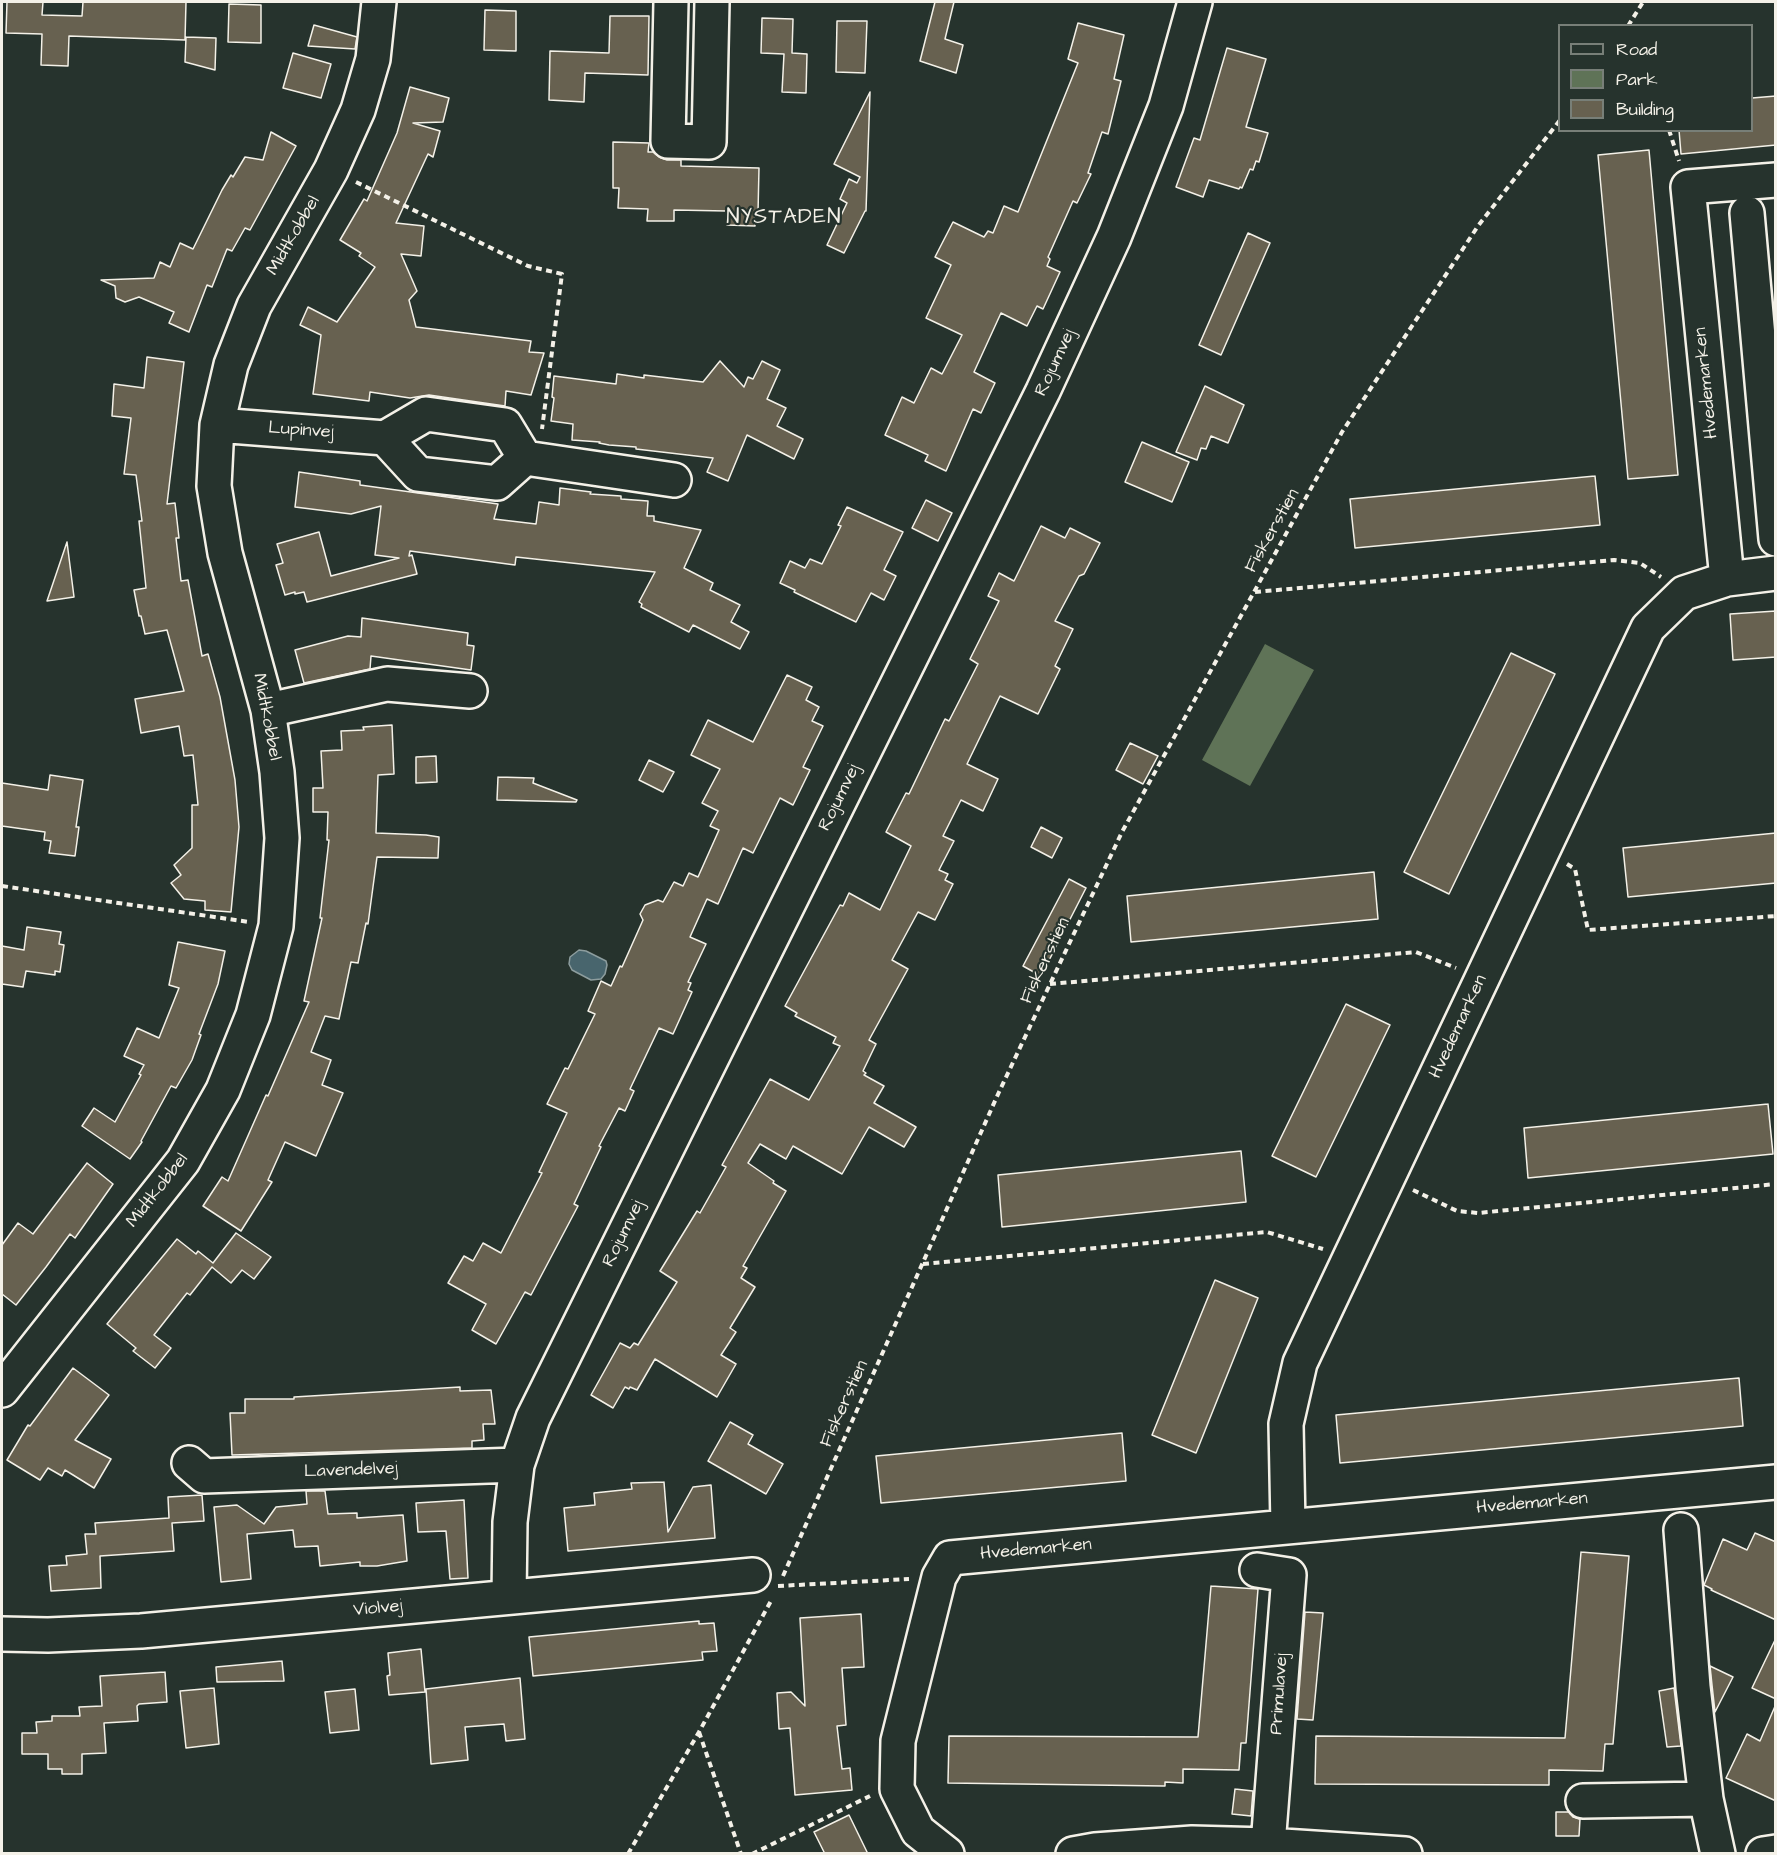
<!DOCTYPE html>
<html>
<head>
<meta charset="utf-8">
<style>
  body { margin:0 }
  #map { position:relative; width:1777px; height:1855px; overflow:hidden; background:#26332d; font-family:"Architects Daughter",sans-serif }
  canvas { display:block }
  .frame { position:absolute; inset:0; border:3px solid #f4f1e8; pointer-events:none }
  .legend { position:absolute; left:1558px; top:24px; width:195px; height:108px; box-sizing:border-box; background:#26332d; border:2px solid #787f78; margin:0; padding:8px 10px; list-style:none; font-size:18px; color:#f4f1e8 }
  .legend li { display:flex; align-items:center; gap:12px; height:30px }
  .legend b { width:30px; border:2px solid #787f78 }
</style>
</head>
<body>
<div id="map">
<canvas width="1777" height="1855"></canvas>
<div class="frame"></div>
<ul class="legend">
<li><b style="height:8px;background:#26332d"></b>Road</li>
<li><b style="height:16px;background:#5f7357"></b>Park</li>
<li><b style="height:16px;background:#676150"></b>Building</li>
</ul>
</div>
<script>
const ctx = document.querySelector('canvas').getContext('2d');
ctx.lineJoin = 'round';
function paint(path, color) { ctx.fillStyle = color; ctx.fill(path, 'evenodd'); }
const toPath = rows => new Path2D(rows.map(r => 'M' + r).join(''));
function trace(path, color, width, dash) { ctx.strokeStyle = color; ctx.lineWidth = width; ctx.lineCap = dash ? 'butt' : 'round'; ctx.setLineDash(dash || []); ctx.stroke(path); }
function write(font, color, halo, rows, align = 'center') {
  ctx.font = font + ' "Architects Daughter",sans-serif'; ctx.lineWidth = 4.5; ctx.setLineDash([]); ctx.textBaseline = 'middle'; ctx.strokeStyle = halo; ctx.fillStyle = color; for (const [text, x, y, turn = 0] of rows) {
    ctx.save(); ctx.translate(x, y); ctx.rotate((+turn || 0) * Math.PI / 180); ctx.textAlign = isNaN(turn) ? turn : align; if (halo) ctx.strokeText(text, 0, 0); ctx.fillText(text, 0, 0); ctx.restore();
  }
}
paint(toPath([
  [1265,644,1314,670,1250,786,1202,760]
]), '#5f7357');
const water = toPath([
  [579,950,586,951,606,961,607,965,605,974,601,979,591,980,572,970,569,964,570,957,579,950]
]);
paint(water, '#48656d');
trace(water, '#8d9d9e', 1.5);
const building = toPath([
  [7,2,43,2,42,15,82,16,83,2,186,2,185,40,69,36,68,66,41,65,42,34,6,33,7,2],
  [935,2,954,2,945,39,963,45,956,73,920,61,935,2],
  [229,4,261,5,261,43,228,42,229,4],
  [485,10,516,11,516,51,484,50,485,10],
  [610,16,649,16,648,75,585,73,584,102,549,100,550,51,609,53,610,16],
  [762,18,793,19,792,53,807,54,806,93,782,92,784,54,761,53,762,18],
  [837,21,867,21,865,73,836,72,837,21],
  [1078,23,1124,35,1114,79,1121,81,1108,134,1102,132,1088,173,1091,174,1077,203,1073,201,1048,257,1050,259,1047,266,1060,272,1043,309,1037,306,1027,326,1001,313,974,372,995,383,981,413,973,409,946,471,925,461,928,455,885,435,902,397,914,403,931,368,942,374,962,335,926,318,951,265,935,257,953,222,984,237,988,231,993,233,1004,206,1018,212,1078,63,1068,59,1078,23],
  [314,25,357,37,355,49,308,46,314,25],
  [186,37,216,38,215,70,185,62,186,37],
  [1227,48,1266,59,1246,127,1268,133,1259,162,1256,161,1253,170,1250,169,1242,188,1240,187,1239,189,1209,180,1203,197,1176,187,1194,138,1200,140,1227,48],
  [293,53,331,64,321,98,283,88,293,53],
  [410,87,449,98,443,122,413,123,440,131,433,157,428,154,396,223,424,226,421,256,401,254,417,291,409,300,416,327,531,341,529,352,544,353,531,395,506,391,505,406,429,395,410,398,370,392,369,401,313,394,321,335,300,325,308,307,337,322,375,267,359,256,361,253,340,240,364,199,367,201,397,133,410,87],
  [870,92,866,211,865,211,844,253,827,245,847,203,840,199,849,179,857,183,860,177,834,164,870,92],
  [1776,96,1776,145,1681,154,1679,130,1752,130,1752,98,1776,96],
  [271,132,296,146,250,230,245,228,232,251,227,249,212,287,207,285,189,332,169,323,174,312,139,297,125,302,116,298,115,286,101,280,154,278,160,262,170,267,180,243,193,249,222,190,231,175,233,177,245,157,263,160,271,132],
  [613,142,649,143,648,152,653,152,659,157,667,160,681,160,681,166,759,168,758,213,755,212,755,226,727,225,727,211,674,210,674,221,647,221,648,209,618,208,619,188,613,188,613,142],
  [1649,150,1678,475,1628,479,1598,155,1649,150],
  [1248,233,1270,243,1221,355,1199,345,1248,233],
  [147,357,184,362,167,504,175,503,179,538,176,538,181,581,188,580,202,656,208,654,220,697,235,780,239,827,231,912,205,910,205,901,184,899,171,883,181,875,174,865,192,848,192,805,198,805,193,755,184,756,179,726,141,733,135,699,184,691,167,630,145,634,141,616,139,616,134,590,146,588,139,521,142,521,136,475,124,474,131,418,112,416,114,384,144,388,147,357],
  [720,361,744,387,748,377,753,379,762,361,780,370,767,399,786,408,777,426,803,439,794,459,747,435,728,481,707,472,713,458,636,449,636,447,609,445,599,443,600,442,572,440,573,424,551,421,554,398,552,397,554,376,616,384,617,374,644,378,644,375,703,382,720,361],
  [1205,386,1244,405,1228,443,1211,436,1206,449,1201,448,1197,460,1176,452,1205,386],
  [1142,442,1189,462,1172,502,1125,482,1142,442],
  [299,472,360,481,360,485,498,504,494,519,536,524,539,502,559,505,560,488,591,492,590,494,621,496,621,499,648,501,647,516,654,516,654,521,701,530,684,568,713,583,710,590,740,605,731,622,749,632,740,649,693,625,689,632,641,607,642,604,639,602,655,572,516,557,515,565,410,551,409,556,412,555,417,574,307,602,304,592,295,594,295,592,285,595,276,565,283,563,277,544,319,532,331,576,399,558,375,555,381,506,351,514,295,507,299,472],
  [1595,476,1600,525,1355,548,1350,499,1595,476],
  [926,500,952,513,938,541,912,528,926,500],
  [847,507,903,532,884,570,896,576,884,600,871,593,856,622,794,592,795,590,780,583,790,561,805,568,810,559,822,564,841,526,838,525,847,507],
  [1041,526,1065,538,1070,528,1100,543,1084,574,1079,576,1055,621,1073,629,1055,666,1060,669,1038,714,1000,696,967,764,998,779,983,811,961,800,943,836,954,841,939,870,948,874,945,880,953,884,935,920,918,912,892,960,908,969,869,1040,876,1044,863,1071,866,1073,864,1075,884,1086,874,1103,916,1127,904,1147,869,1127,842,1174,793,1146,786,1159,760,1144,748,1163,774,1181,773,1183,786,1191,743,1266,747,1268,741,1278,755,1287,730,1328,736,1332,721,1355,736,1364,717,1397,655,1359,637,1390,630,1387,629,1389,625,1387,613,1408,591,1395,620,1343,630,1348,634,1343,638,1345,677,1282,660,1271,697,1211,700,1213,726,1167,722,1165,770,1079,809,1100,840,1046,833,1043,836,1037,795,1016,797,1013,785,1006,840,905,843,906,849,893,880,910,911,846,886,832,906,793,909,794,945,719,949,721,978,664,970,659,999,601,988,596,999,573,1014,581,1041,526],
  [67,542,74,597,47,601,67,542],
  [1776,611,1776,657,1733,660,1730,614,1776,611],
  [362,618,468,633,467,645,474,646,471,670,371,656,370,669,304,683,295,650,348,636,361,637,362,618],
  [1511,653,1555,674,1449,894,1404,872,1511,653],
  [787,675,812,687,806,700,819,707,812,721,823,726,803,767,810,770,793,805,780,798,753,853,743,848,718,904,707,899,690,937,706,944,688,982,691,983,688,990,692,992,673,1034,659,1028,630,1089,634,1091,625,1111,619,1108,599,1146,601,1147,574,1204,578,1206,531,1295,525,1292,496,1344,472,1330,486,1304,448,1283,464,1256,473,1261,483,1243,501,1253,542,1173,539,1172,567,1113,547,1104,565,1068,568,1069,595,1014,588,1011,601,981,611,986,620,966,622,967,643,920,640,914,645,905,658,900,663,902,674,882,683,886,689,873,698,877,719,830,710,826,718,811,702,803,720,769,691,755,708,720,753,742,787,675],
  [392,725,394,774,378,775,376,833,426,835,439,837,438,858,377,857,368,924,366,923,358,963,351,962,339,1019,325,1016,311,1052,331,1060,322,1085,343,1093,316,1156,285,1142,268,1180,272,1182,241,1231,203,1206,222,1177,228,1181,266,1095,268,1096,309,1002,304,1001,322,918,320,918,329,840,327,840,328,812,313,812,313,788,323,788,321,751,342,750,341,731,364,730,363,727,392,725],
  [1130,743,1158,756,1143,784,1116,770,1130,743],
  [436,756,437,782,416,783,416,757,436,756],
  [649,760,674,772,663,792,639,780,649,760],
  [50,775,83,780,76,827,79,827,75,856,49,853,51,841,44,840,45,832,2,826,2,783,48,790,50,775],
  [498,777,534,778,533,783,577,800,576,802,497,800,498,777],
  [1041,827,1062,838,1052,858,1031,847,1041,827],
  [1776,833,1776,883,1628,897,1623,848,1776,833],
  [1374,872,1378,919,1131,942,1127,896,1374,872],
  [1069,879,1086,888,1041,976,1023,966,1069,879],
  [27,927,61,932,59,944,64,945,60,972,55,971,55,975,26,971,23,987,2,984,2,946,24,950,27,927],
  [178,942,225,951,218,984,199,1034,201,1035,192,1060,176,1088,171,1086,141,1141,142,1142,130,1159,82,1126,94,1108,115,1122,141,1075,139,1074,144,1065,124,1056,137,1028,159,1038,179,988,169,985,178,942],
  [1346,1004,1390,1025,1316,1177,1272,1156,1346,1004],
  [1768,1104,1773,1154,1528,1178,1524,1128,1768,1104],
  [1241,1151,1246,1202,1002,1227,998,1175,1241,1151],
  [87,1163,113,1184,75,1238,70,1234,46,1267,16,1305,2,1294,2,1245,18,1223,33,1234,87,1163],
  [236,1233,271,1257,254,1279,242,1270,231,1283,212,1267,190,1295,187,1293,154,1335,171,1348,155,1368,133,1351,136,1348,107,1324,177,1239,196,1254,198,1251,213,1263,236,1233],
  [1215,1280,1258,1298,1196,1453,1152,1435,1215,1280],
  [73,1368,109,1395,75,1440,111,1459,94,1488,65,1470,62,1476,48,1468,40,1480,7,1460,28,1425,30,1426,73,1368],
  [1739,1378,1743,1426,1340,1463,1336,1415,1739,1378],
  [460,1387,460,1391,491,1390,495,1424,483,1424,484,1440,472,1441,472,1448,232,1455,230,1413,245,1413,245,1399,294,1399,294,1397,460,1387],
  [730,1422,753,1435,748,1444,783,1464,766,1494,708,1461,730,1422],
  [1122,1433,1126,1481,881,1503,876,1456,1122,1433],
  [664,1482,668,1532,693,1487,711,1485,715,1538,568,1551,564,1508,595,1505,594,1493,632,1489,631,1483,664,1482],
  [306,1491,325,1491,328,1514,357,1513,357,1518,403,1515,407,1561,377,1566,360,1566,360,1562,320,1566,318,1546,295,1547,293,1530,247,1534,251,1579,221,1582,214,1507,237,1505,264,1524,276,1507,307,1504,306,1491],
  [202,1495,204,1521,172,1523,174,1551,100,1556,101,1588,51,1591,49,1566,67,1565,66,1556,87,1554,85,1534,96,1534,95,1523,169,1518,168,1497,202,1495],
  [464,1500,468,1578,450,1579,446,1531,418,1532,416,1503,464,1500],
  [1755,1533,1776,1542,1776,1620,1711,1590,1712,1589,1704,1585,1723,1539,1747,1550,1755,1533],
  [1581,1552,1629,1556,1613,1744,1605,1744,1603,1771,1549,1770,1549,1785,1315,1784,1316,1736,1565,1738,1581,1552],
  [1211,1586,1258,1589,1246,1743,1241,1743,1239,1770,1183,1769,1183,1783,1165,1782,1165,1786,948,1783,949,1736,1198,1737,1211,1586],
  [1305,1612,1323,1613,1313,1720,1297,1719,1305,1612],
  [861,1614,864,1667,842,1668,846,1725,837,1726,842,1769,850,1768,852,1790,795,1795,790,1728,779,1729,777,1693,791,1692,805,1706,800,1618,861,1614],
  [699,1621,699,1624,714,1623,717,1651,702,1652,703,1660,533,1676,529,1637,699,1621],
  [1776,1638,1776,1699,1752,1688,1776,1638],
  [421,1649,425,1692,389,1695,387,1676,390,1675,388,1653,421,1649],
  [282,1661,284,1681,217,1682,216,1667,282,1661],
  [1710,1666,1733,1677,1715,1712,1712,1685,1710,1666],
  [165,1672,167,1702,139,1704,137,1706,138,1721,104,1723,106,1753,82,1754,82,1774,62,1774,62,1769,48,1769,48,1754,22,1754,22,1733,37,1733,36,1722,52,1721,52,1716,80,1716,79,1707,102,1706,100,1676,165,1672],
  [520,1678,525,1739,506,1741,504,1724,465,1727,468,1760,431,1764,426,1689,520,1678],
  [214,1688,219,1744,186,1748,180,1691,214,1688],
  [1674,1688,1681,1746,1667,1747,1659,1691,1674,1688],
  [355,1689,359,1730,330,1733,325,1692,355,1689],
  [1776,1704,1776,1801,1726,1778,1747,1734,1760,1741,1776,1704],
  [1235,1789,1253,1791,1251,1816,1232,1814,1235,1789],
  [1556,1812,1569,1812,1573,1817,1580,1819,1579,1836,1556,1836,1556,1812],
  [849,1815,868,1854,825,1854,814,1832,849,1815]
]);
paint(building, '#676150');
trace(building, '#f4f1e8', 1.5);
const minor = toPath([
  [671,2,668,141,709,142,712,2],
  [1747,213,1776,539],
  [217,425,385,438,426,414,505,425,525,458,674,480],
  [385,438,418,474,497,483,525,458],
  [1727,579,1688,187,1776,180],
  [268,710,387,684,470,691],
  [2,1390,183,1161,223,1090,253,1015,276,926,282,838,277,772,268,710,225,553,214,486,217,425,231,365,254,306,331,170,358,110,373,59,379,2],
  [189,1463,204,1476,517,1465],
  [1288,1526,1286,1424,1300,1363,1648,628,1684,593,1727,579,1776,573],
  [1681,1530,1693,1687,1706,1799,1718,1854],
  [1257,1570,1289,1575,1268,1845],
  [509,1597,510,1522,517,1465,533,1418,1043,391,1114,237,1166,106,1195,2],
  [2,1634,48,1635,141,1631,753,1575],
  [1583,1801,1706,1799],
  [947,1854,918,1831,897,1789,898,1741,939,1577,950,1558,1776,1482],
  [1073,1854,1095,1850,1192,1843,1268,1845,1405,1854],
  [1763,1854,1776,1852]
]);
trace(minor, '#f4f1e8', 38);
trace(toPath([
  [1628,26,1643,2],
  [1669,130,1679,161],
  [356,182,528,266,562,274,542,429],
  [1255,592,1614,560,1640,563,1661,577],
  [1567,864,1575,869,1588,930,1776,916],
  [2,886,249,922],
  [1050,984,1416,952,1456,968],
  [1413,1190,1457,1211,1478,1213,1776,1184],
  [923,1264,1267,1232,1323,1249],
  [783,1576,999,1092,1122,832,1342,432,1478,226,1560,120],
  [778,1586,909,1579],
  [699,1732,741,1854],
  [628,1854,699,1732,772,1599],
  [752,1854,870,1796]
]), '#f4f1e8', 4, [6, 4.5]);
trace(minor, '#26332d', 33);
write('18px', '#f4f1e8', '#26332d', [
  ["Midtkobbel",294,236,-60],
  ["Rojumvej",1056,363,-65],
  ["Hvedemarken",1707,383,-96],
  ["Lupinvej",301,431,4],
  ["Fiskerstien",1273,531,-61],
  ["Midtkobbel",266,717,79],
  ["Rojumvej",840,798,-64],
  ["Fiskerstien",1046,961,-65],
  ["Hvedemarken",1459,1027,-65],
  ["Midtkobbel",158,1191,-52],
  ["Rojumvej",624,1234,-64],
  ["Fiskerstien",845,1404,-66],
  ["Lavendelvej",351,1471,-2],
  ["Hvedemarken",1532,1504,-5],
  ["Hvedemarken",1036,1550,-5],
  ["Violvej",378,1609,-5],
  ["Primulavej",1280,1694,-86]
]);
ctx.letterSpacing = '1.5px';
write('21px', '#f4f1e8', '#26332d', [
  ["NYSTADEN",784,219]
]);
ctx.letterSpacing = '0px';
</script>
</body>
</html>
